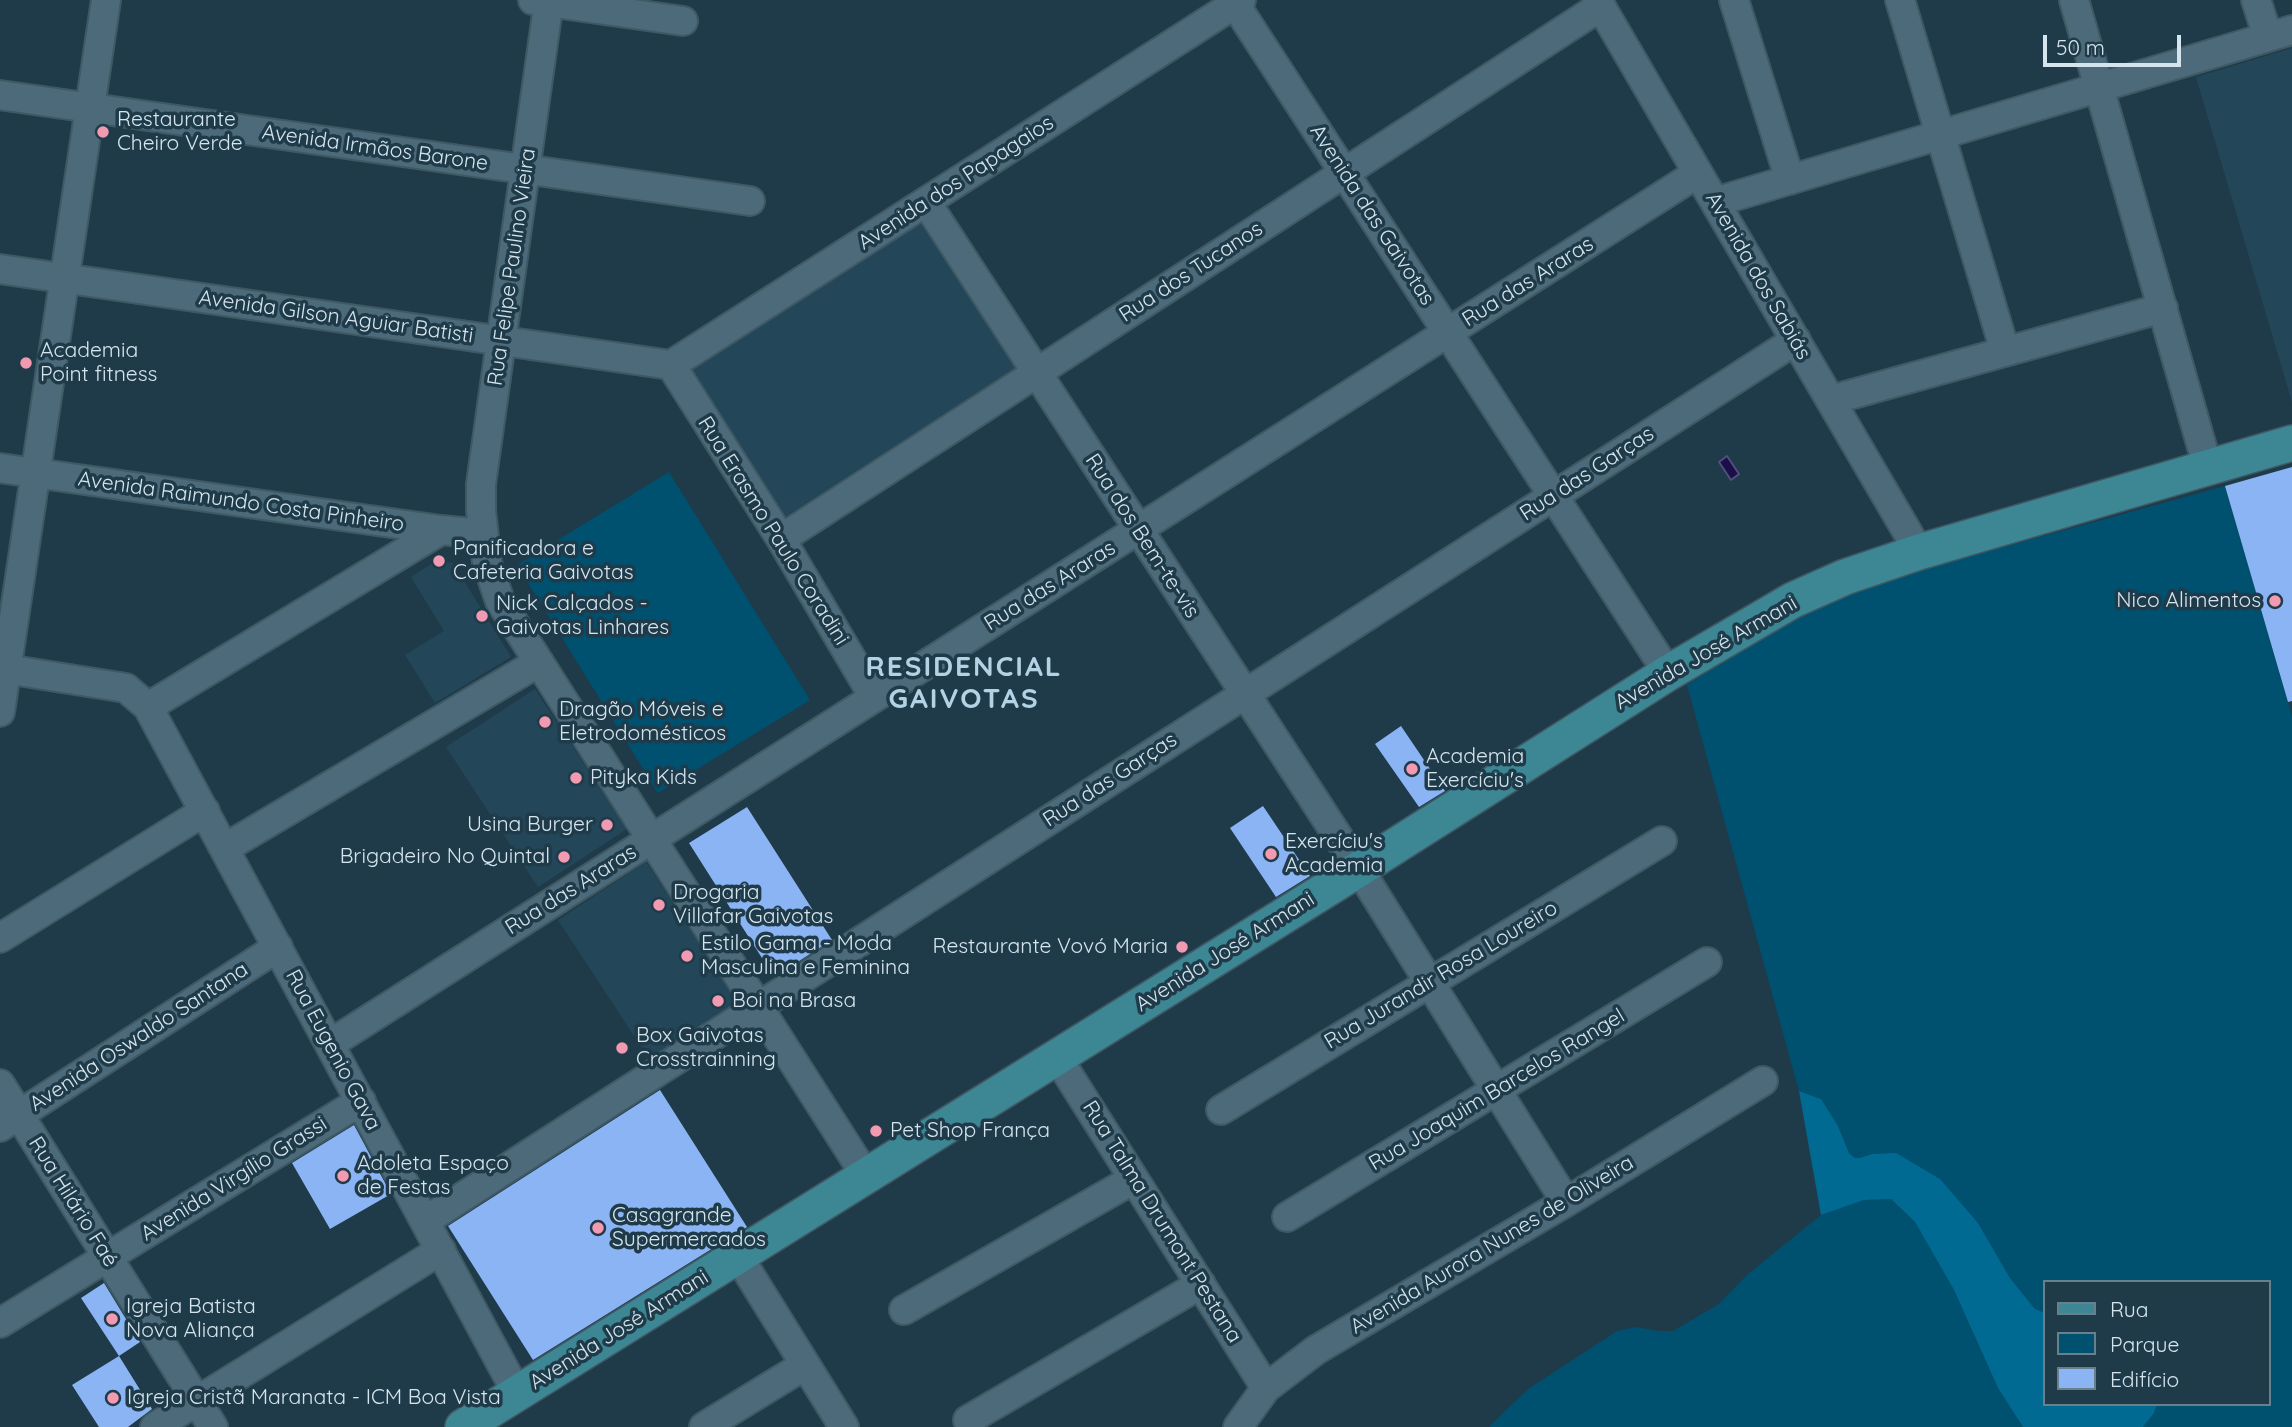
<!DOCTYPE html>
<html>
<head>
<meta charset="utf-8">
<style>
  body { margin:0 }
  #map { position:relative; width:2292px; height:1427px; overflow:hidden; background:#1f3b4a; font-family:Quicksand,sans-serif }
  canvas { display:block }
  .legend { position:absolute; left:2043px; top:1280px; width:228px; height:126px; box-sizing:border-box; background:#1f3b4a; border:2px solid #687f8c; margin:0; padding:9px 12px; list-style:none; font-size:21px; color:#d5e5ee }
  .legend li { display:flex; align-items:center; gap:14px; height:35px }
  .legend b { width:35px; border:2px solid #687f8c }
  .scale { position:absolute; left:2043px; top:35px; width:138px; height:32px; box-sizing:border-box; border:4px solid #d5e5ee; border-top:0; padding-left:9px; font-size:21px; line-height:24px; white-space:nowrap; color:#d5e5ee; -webkit-text-stroke:5px #1f3b4a; paint-order:stroke }
</style>
</head>
<body>
<div id="map">
<canvas width="2292" height="1427"></canvas>
<ul class="legend">
<li><b style="height:9px;background:#3d8795"></b>Rua</li>
<li><b style="height:19px;background:#00506f"></b>Parque</li>
<li><b style="height:19px;background:#8bb4f4"></b>Edifício</li>
</ul>
<div class="scale">50 m</div>
</div>
<script>
const ctx = document.querySelector('canvas').getContext('2d');
ctx.lineJoin = 'round';
function paint(path, color) { ctx.fillStyle = color; ctx.fill(path, 'evenodd'); }
const toPath = rows => new Path2D(rows.map(r => 'M' + r).join(''));
function trace(path, color, width, dash) { ctx.strokeStyle = color; ctx.lineWidth = width; ctx.lineCap = dash ? 'butt' : 'round'; ctx.setLineDash(dash || []); ctx.stroke(path); }
function write(font, color, halo, rows, align = 'center') {
  ctx.font = font + ' Quicksand,sans-serif'; ctx.lineWidth = 7; ctx.setLineDash([]); ctx.textBaseline = 'middle'; ctx.strokeStyle = halo; ctx.fillStyle = color; for (const [text, x, y, turn = 0] of rows) {
    ctx.save(); ctx.translate(x, y); ctx.rotate((+turn || 0) * Math.PI / 180); ctx.textAlign = isNaN(turn) ? turn : align; if (halo) ctx.strokeText(text, 0, 0); ctx.fillText(text, 0, 0); ctx.restore();
  }
}
paint(toPath([
  [2292,48,2292,402,2196,77],
  [919,221,1015,368,783,518,687,372],
  [437,560,453,563,511,657,435,703,405,655,444,631,411,577],
  [535,689,627,829,538,887,446,747],
  [646,862,738,1002,650,1060,558,920]
]), '#234759');
paint(toPath([
  [669,472,810,700,658,793,517,565],
  [2225,486,2292,716,2292,1427,2143,1427,2154,1413,2157,1404,2269,1404,2269,1282,2045,1282,2045,1313,2036,1310,2010,1278,1978,1223,1872,1154,1860,1158,1855,1158,1849,1153,1838,1126,1821,1099,1799,1091,1687,685,1765,634,1847,594,1927,568],
  [1891,1199,1915,1222,1933,1253,1954,1290,1998,1388,2023,1427,1489,1427,1528,1389,1617,1331,1635,1327,1660,1331,1673,1331,1719,1304,1748,1274,1821,1215,1864,1200]
]), '#00506f');
paint(toPath([
  [1799,1091,1821,1099,1838,1126,1849,1153,1855,1158,1860,1158,1872,1154,1896,1153,1940,1179,1978,1223,2010,1278,2035,1309,2045,1313,2045,1404,2157,1404,2154,1413,2143,1427,2023,1427,1998,1388,1954,1290,1915,1222,1891,1199,1864,1200,1821,1215]
]), '#006a92');
const water = toPath([
  [1727,456,1739,474,1731,480,1719,462,1727,456]
]);
paint(water, '#1b0f4a');
trace(water, '#534f7b', 2);
paint(toPath([
  [2292,467,2292,701,2288,702,2225,486],
  [1401,726,1445,791,1419,807,1375,744],
  [1263,806,1310,876,1276,897,1230,828],
  [747,807,832,940,774,977,689,843],
  [660,1090,747,1227,533,1360,448,1226],
  [354,1125,391,1194,330,1229,292,1163],
  [104,1283,140,1342,119,1356,81,1298],
  [119,1356,152,1409,128,1427,99,1427,72,1385]
]), '#8bb4f4');
const minor = toPath([
  [533,0,683,21],
  [549,0,481,484,481,511,487,563,500,601,866,1176],
  [1597,0,1919,552],
  [1734,0,1790,180],
  [1900,0,2005,351],
  [2074,0,2208,468],
  [2256,0,2268,37],
  [1235,4,1668,673],
  [0,95,750,201],
  [926,202,1359,869,1566,1202],
  [1715,202,2292,30],
  [0,269,671,365],
  [671,365,1241,0],
  [671,365,781,539,874,697],
  [1831,400,2163,308],
  [0,468,441,530,483,534],
  [781,539,1601,6],
  [0,668,126,688,148,707,517,1393],
  [148,707,441,530],
  [0,712,106,0],
  [225,848,539,662],
  [0,938,205,811],
  [330,1044,1698,173],
  [1057,1057,1266,1388],
  [0,1084,213,1427],
  [1221,1110,1662,841],
  [0,1127,278,947],
  [1287,1217,1707,962],
  [425,1221,1796,340],
  [738,1256,844,1427],
  [904,1310,1134,1179],
  [0,1323,361,1101],
  [968,1420,1201,1284],
  [155,1427,441,1250],
  [704,1427,805,1365],
  [1238,1427,1266,1388,1316,1350,1566,1202,1763,1081]
]);
const major = toPath([
  [463,1427,1359,869,1668,673,1793,600,1845,577,1919,552,2292,443]
]);
trace(minor, '#3f5964', 32);
trace(major, '#3f5964', 38);
trace(minor, '#4d6a7a', 28);
trace(major, '#3d8795', 35);
for (const [x, y, r, color] of [
  [103,132,7,"#f19ab1"],
  [26,363,7,"#f19ab1"],
  [439,561,7,"#f19ab1"],
  [2275,601,7,"#f19ab1"],
  [482,616,7,"#f19ab1"],
  [545,722,7,"#f19ab1"],
  [1412,769,7,"#f19ab1"],
  [576,778,7,"#f19ab1"],
  [607,825,7,"#f19ab1"],
  [1271,854,7,"#f19ab1"],
  [564,857,7,"#f19ab1"],
  [659,905,7,"#f19ab1"],
  [1182,947,7,"#f19ab1"],
  [687,956,7,"#f19ab1"],
  [718,1001,7,"#f19ab1"],
  [622,1048,7,"#f19ab1"],
  [876,1131,7,"#f19ab1"],
  [343,1176,7,"#f19ab1"],
  [598,1228,7,"#f19ab1"],
  [112,1319,7,"#f19ab1"],
  [113,1398,7,"#f19ab1"]
]) { const dot = new Path2D(); dot.arc(x, y, r, 0, 2 * Math.PI); ctx.fillStyle = color; ctx.fill(dot); trace(dot, '#1f3b4a', 2.5); }
write('21px', '#d5e5ee', '#1f3b4a', [
  ["Restaurante",117,120],
  ["Cheiro Verde",117,144],
  ["Academia",40,351],
  ["Point fitness",40,375],
  ["Panificadora e",453,549],
  ["Cafeteria Gaivotas",453,573],
  ["Nico Alimentos",2261,601,"right"],
  ["Nick Calçados -",496,604],
  ["Gaivotas Linhares",496,628],
  ["Dragão Móveis e",559,710],
  ["Eletrodomésticos",559,734],
  ["Academia",1426,757],
  ["Exercíciu's",1426,781],
  ["Pityka Kids",590,778],
  ["Usina Burger",593,825,"right"],
  ["Exercíciu's",1285,842],
  ["Academia",1285,866],
  ["Brigadeiro No Quintal",550,857,"right"],
  ["Drogaria",673,893],
  ["Villafar Gaivotas",673,917],
  ["Estilo Gama - Moda",701,944],
  ["Masculina e Feminina",701,968],
  ["Restaurante Vovó Maria",1168,947,"right"],
  ["Boi na Brasa",732,1001],
  ["Box Gaivotas",636,1036],
  ["Crosstrainning",636,1060],
  ["Pet Shop França",890,1131],
  ["Adoleta Espaço",357,1164],
  ["de Festas",357,1188],
  ["Casagrande",612,1216],
  ["Supermercados",612,1240],
  ["Igreja Batista",126,1307],
  ["Nova Aliança",126,1331],
  ["Igreja Cristã Maranata - ICM Boa Vista",127,1398]
], 'left');
write('21px', '#d5e5ee', '#1f3b4a', [
  ["Avenida Irmãos Barone",375,148,8],
  ["Avenida dos Papagaios",956,183,-33],
  ["Avenida das Gaivotas",1372,215,57],
  ["Rua Felipe Paulino Vieira",512,267,-82],
  ["Rua dos Tucanos",1191,272,-33],
  ["Avenida dos Sabiás",1758,276,60],
  ["Rua das Araras",1528,282,-32],
  ["Avenida Gilson Aguiar Batisti",336,317,8],
  ["Rua das Garças",1587,474,-33],
  ["Avenida Raimundo Costa Pinheiro",241,502,8],
  ["Rua Erasmo Paulo Coradini",773,531,58],
  ["Rua dos Bem-te-vis",1142,536,57],
  ["Rua das Araras",1050,586,-32],
  ["Avenida José Armani",1706,653,-30],
  ["Rua das Garças",1110,780,-33],
  ["Rua das Araras",571,890,-32],
  ["Avenida José Armani",1225,952,-32],
  ["Rua Jurandir Rosa Loureiro",1441,975,-31],
  ["Avenida Oswaldo Santana",139,1037,-33],
  ["Rua Eugenio Gava",333,1050,62],
  ["Rua Joaquim Barcelos Rangel",1497,1090,-31],
  ["Avenida Virgílio Grassi",234,1179,-32],
  ["Rua Hilário Faé",73,1202,58],
  ["Rua Talma Drumont Pestana",1162,1222,58],
  ["Avenida Aurora Nunes de Oliveira",1492,1245,-31],
  ["Avenida José Armani",619,1330,-32]
]);
ctx.letterSpacing = '2px';
write('bold 28px', '#b3d3e5', '#1f3b4a', [
  ["RESIDENCIAL",964,668],
  ["GAIVOTAS",964,700]
]);
ctx.letterSpacing = '0px';
</script>
</body>
</html>
